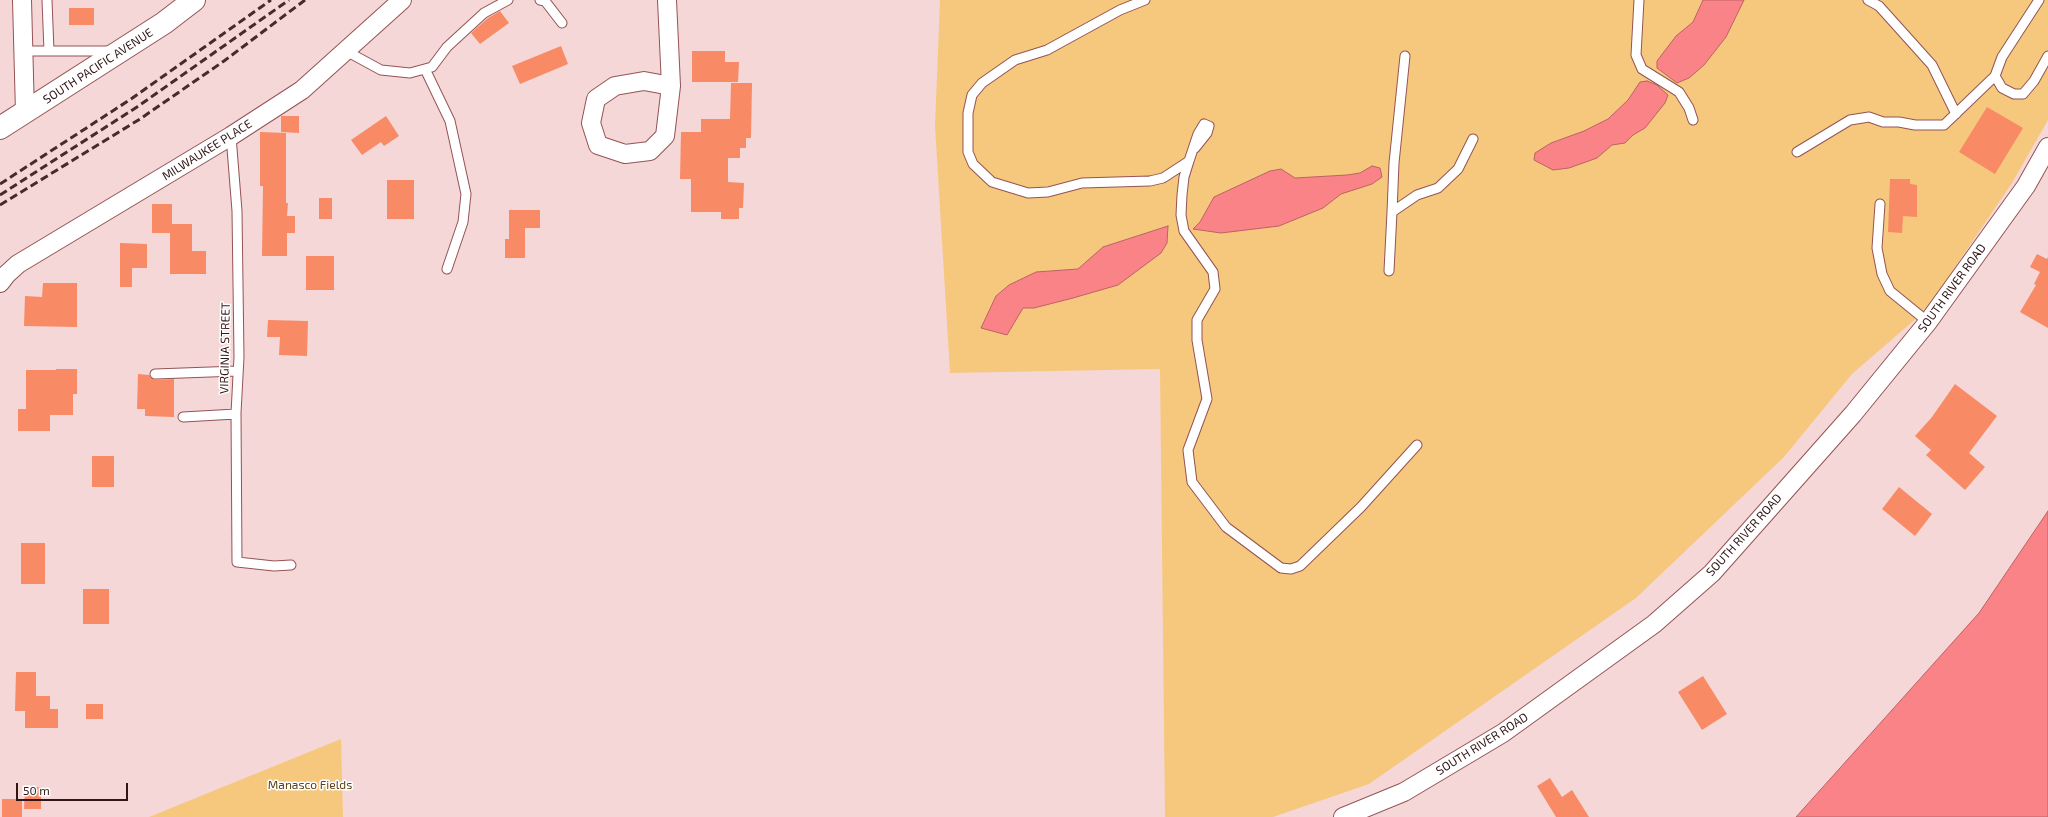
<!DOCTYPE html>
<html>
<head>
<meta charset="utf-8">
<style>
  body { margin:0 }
  #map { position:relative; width:2048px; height:817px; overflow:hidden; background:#f6d7d7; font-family:"Exo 2",sans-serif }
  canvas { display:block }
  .scale { position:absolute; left:16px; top:783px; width:112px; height:18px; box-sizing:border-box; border:2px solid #301616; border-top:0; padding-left:5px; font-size:12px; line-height:14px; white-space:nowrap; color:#301616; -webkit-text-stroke:3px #fff; paint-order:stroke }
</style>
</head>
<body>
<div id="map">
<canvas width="2048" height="817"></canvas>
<div class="scale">50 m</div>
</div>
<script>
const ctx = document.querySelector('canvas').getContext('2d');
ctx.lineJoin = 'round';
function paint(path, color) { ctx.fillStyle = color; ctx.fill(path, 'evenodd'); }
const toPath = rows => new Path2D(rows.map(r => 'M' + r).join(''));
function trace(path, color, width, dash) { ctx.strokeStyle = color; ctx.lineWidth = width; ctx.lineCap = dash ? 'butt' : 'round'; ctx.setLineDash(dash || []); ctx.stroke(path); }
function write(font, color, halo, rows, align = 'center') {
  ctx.font = font + ' "Exo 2",sans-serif'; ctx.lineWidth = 3; ctx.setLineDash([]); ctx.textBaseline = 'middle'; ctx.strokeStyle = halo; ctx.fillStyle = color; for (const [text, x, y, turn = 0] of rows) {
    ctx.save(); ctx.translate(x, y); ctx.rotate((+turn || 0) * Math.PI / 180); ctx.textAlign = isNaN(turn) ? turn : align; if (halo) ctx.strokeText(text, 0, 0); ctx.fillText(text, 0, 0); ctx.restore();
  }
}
paint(toPath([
  [940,0,2048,0,2048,120,2012,183,1926,310,1852,374,1784,457,1636,598,1369,784,1273,817,1165,817,1160,369,950,373,935,126],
  [341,739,343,817,149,817]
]), '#f6c87d');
const water = toPath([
  [1703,0,1744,0,1726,37,1704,65,1689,78,1677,83,1657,68,1657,61,1676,36,1693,22,1703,0],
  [1647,81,1657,85,1668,95,1665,103,1645,128,1633,135,1625,143,1612,145,1597,158,1569,168,1553,170,1534,160,1535,153,1551,143,1584,131,1608,119,1628,100,1640,82,1647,81],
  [1372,166,1380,168,1382,177,1372,184,1341,194,1323,208,1279,226,1221,233,1193,229,1200,222,1214,197,1270,171,1281,169,1295,178,1347,175,1360,173,1372,166],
  [1168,226,1167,243,1161,253,1118,285,1073,298,1034,308,1023,308,1007,335,981,328,996,296,1009,285,1036,272,1078,269,1103,247,1168,226],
  [2048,511,2048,817,1796,817,1979,613,2048,511]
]);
paint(water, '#f98387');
trace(water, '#bd6265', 1);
paint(toPath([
  [69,8,94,8,94,25,69,25],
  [500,11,509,23,480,44,471,33,488,18],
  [561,46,568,64,520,84,512,66],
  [692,51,725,51,725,62,739,62,738,82,692,82],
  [731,83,752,83,751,138,746,138,746,148,740,148,740,158,728,158,728,182,744,183,743,208,739,208,739,219,721,219,721,212,691,212,691,179,680,179,681,132,701,132,701,119,730,119],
  [1987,107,2023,128,1995,174,1959,152],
  [281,116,299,116,299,133,281,132],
  [386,116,399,136,384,146,381,142,362,155,351,140],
  [260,132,286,133,286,203,288,203,287,216,295,216,295,233,287,233,287,256,262,256,263,186,260,186],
  [1890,179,1910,179,1910,184,1917,185,1917,217,1903,216,1902,233,1888,232],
  [387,180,414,180,414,219,387,219],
  [319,198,332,198,332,219,319,219],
  [152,204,172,204,172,224,192,224,192,251,206,251,206,274,170,274,170,233,152,233],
  [509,210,540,210,540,228,525,228,525,258,505,258,505,239,509,239],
  [120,243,147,244,147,268,132,268,132,287,120,287],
  [2037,254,2047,259,2048,257,2048,328,2020,312,2036,285,2034,284,2040,272,2030,267],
  [306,256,334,256,334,290,306,290],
  [43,283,77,283,77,327,24,326,25,296,42,297],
  [268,320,308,321,307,356,279,355,280,337,267,337],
  [56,369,77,369,77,394,73,394,73,415,50,415,50,431,18,431,18,409,26,409,26,370,56,370],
  [138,374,149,375,155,380,174,379,174,417,145,416,145,409,137,409],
  [1955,384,1997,416,1969,453,1985,467,1965,490,1926,455,1931,450,1915,436,1932,417],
  [92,456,114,456,114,487,92,487],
  [1899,487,1932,514,1915,536,1882,509],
  [21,543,45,543,45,584,21,584],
  [83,589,109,589,109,624,83,624],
  [16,672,36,672,36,696,50,696,50,709,58,709,58,728,25,728,25,711,15,711],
  [1703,676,1727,714,1702,730,1678,692],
  [86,704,103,704,103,719,86,719],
  [1550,778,1562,797,1572,790,1589,817,1556,817,1537,786],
  [25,787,41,787,41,809,24,809],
  [2,799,22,799,22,817,2,817]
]), '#f88a65');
const lane = toPath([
  [47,0,49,51],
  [540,0,545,1,562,23],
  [1145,0,1120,10,1047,50,1015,60,982,83,972,95,968,113,968,152,973,164,992,182,1028,193,1048,192,1082,183,1150,181,1163,178,1189,161,1198,134,1204,124,1209,126,1207,133,1195,148],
  [1639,0,1636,55,1642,69,1679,92,1689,108,1693,120],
  [1868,0,1879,6,1932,65,1956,114],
  [2039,0,2002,57,1995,76,2002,88,2014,94,2023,94,2034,81,2048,56],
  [23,51,112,51],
  [346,51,381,70,410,73,432,67,447,47,484,13,508,0],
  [425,69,450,121,466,194,463,222,447,269],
  [231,136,237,211,239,357,236,413,237,562,274,566,291,565],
  [1797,152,1850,120,1869,117,1883,122,1899,122,1915,125,1944,125,1995,76],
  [1189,161,1184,177,1182,195,1181,215,1184,231,1213,272,1215,289,1197,320,1197,340,1207,399,1188,450,1192,482,1226,527,1281,568,1291,569,1300,566,1361,507,1417,445],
  [1880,204,1877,248,1882,274,1890,291,1928,322],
  [1392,212,1394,163,1405,56],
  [1389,271,1392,212,1417,195,1438,188,1458,169,1473,139],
  [155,374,238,371],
  [183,417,236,414]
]);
const street = toPath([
  [22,0,25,113],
  [667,0,671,86,665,136,650,151,625,154,598,145,591,123,596,99,615,86,644,81,671,86],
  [0,283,7,274,18,264,231,136,302,90,402,0],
  [1343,817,1404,792,1503,733,1654,624,1712,573,1853,414,1928,322,2026,186,2048,147]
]);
const secondary = toPath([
  [0,128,164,23,194,0]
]);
trace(lane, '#945355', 11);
trace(street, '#945355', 20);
trace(secondary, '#945355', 24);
trace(lane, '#fff', 9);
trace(street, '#fff', 18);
trace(secondary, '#fff', 22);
trace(toPath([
  [0,184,131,99,271,0],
  [0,195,137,107,289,0],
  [0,205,140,119,224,61,305,0]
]), '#462b2b', 3, [8, 4]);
write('12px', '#301616', '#fff', [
  ["SOUTH PACIFIC AVENUE",98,66,-33],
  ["MILWAUKEE PLACE",207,150,-32],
  ["SOUTH RIVER ROAD",1952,288,-54],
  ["VIRGINIA STREET",225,348,-89],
  ["SOUTH RIVER ROAD",1744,535,-48],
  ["SOUTH RIVER ROAD",1482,744,-32]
]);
write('12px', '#5c4316', '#fff', [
  ["Manasco Fields",310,785]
]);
</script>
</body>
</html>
